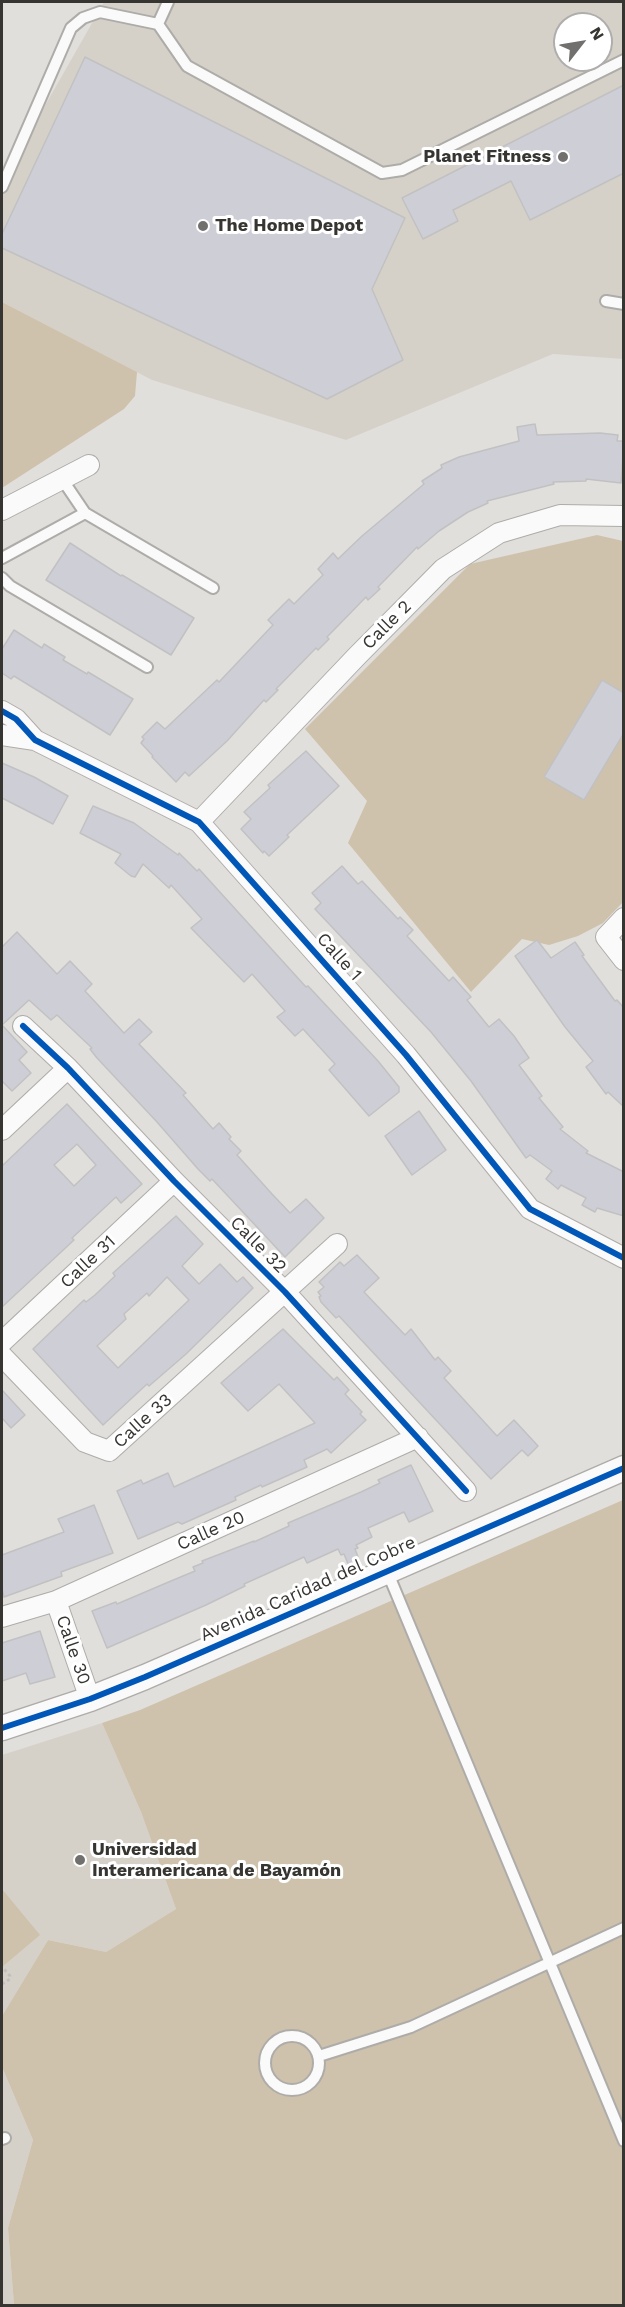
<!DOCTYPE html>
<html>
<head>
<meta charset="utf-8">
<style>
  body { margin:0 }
  #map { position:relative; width:625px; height:2307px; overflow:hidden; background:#e1dfdc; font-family:"Work Sans",sans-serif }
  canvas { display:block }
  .frame { position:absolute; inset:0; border:3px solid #363532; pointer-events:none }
  .north { position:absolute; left:553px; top:12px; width:60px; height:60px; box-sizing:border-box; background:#fff; border:2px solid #afaead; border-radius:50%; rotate:59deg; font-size:16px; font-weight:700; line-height:24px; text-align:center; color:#363532 }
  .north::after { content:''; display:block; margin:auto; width:21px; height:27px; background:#72706e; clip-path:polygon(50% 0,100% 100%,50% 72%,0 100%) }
</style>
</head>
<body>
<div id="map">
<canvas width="625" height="2307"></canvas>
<div class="frame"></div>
<div class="north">N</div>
</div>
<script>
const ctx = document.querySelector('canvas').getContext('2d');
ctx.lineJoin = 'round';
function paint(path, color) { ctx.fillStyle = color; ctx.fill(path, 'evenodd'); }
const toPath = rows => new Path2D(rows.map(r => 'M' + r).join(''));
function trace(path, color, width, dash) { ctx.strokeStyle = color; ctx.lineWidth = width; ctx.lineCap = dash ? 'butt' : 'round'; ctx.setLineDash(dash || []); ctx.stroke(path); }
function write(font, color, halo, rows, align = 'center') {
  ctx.font = font + ' "Work Sans",sans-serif'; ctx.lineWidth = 6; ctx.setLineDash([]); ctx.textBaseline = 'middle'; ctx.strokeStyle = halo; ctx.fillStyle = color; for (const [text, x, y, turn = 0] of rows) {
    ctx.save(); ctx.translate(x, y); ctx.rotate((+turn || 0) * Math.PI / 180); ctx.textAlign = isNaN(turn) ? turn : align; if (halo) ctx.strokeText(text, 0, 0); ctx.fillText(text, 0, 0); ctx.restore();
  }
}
paint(toPath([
  [104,2,623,2,623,359,553,354,346,440,152,380,2,302,2,181],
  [565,24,601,24,601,60,565,60],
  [102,1723,141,1812,176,1909,106,1952,48,1940,2,2016,2,1755],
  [2,2067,33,2140,8,2228,14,2305,2,2305]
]), '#d6d1c8');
paint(toPath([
  [2,302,137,372,135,396,124,409,2,488],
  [597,535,623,541,623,902,603,923,578,936,549,945,522,939,471,992,348,843,367,801,305,729,470,564],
  [623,1500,623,2305,14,2305,8,2228,33,2140,2,2067,2,2016,48,1940,106,1952,176,1909,141,1812,102,1723,140,1710],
  [2,1889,40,1935,2,1967]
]), '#cfc2ac');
const building = toPath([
  [85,57,405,218,372,289,403,360,327,399,2,248,2,234,85,57],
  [624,85,624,173,530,220,511,181,453,210,458,221,423,239,402,198,624,85],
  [535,424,537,435,600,433,618,435,617,441,624,441,621,483,586,479,586,481,553,482,554,484,487,501,488,503,468,512,439,531,418,549,417,547,378,587,380,589,368,600,366,597,327,637,329,639,318,650,316,648,276,689,278,690,266,702,264,700,227,741,189,776,185,772,176,782,152,757,153,756,141,743,144,739,142,737,157,722,165,729,217,680,219,682,273,625,268,620,289,599,294,604,323,575,318,569,333,553,338,559,362,536,424,484,422,481,442,468,441,465,459,457,519,441,517,427,535,424],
  [70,543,121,576,122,575,194,618,171,655,46,580,70,543],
  [14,630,42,648,44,644,65,657,63,660,87,674,88,672,133,699,110,735,14,676,11,679,2,673,2,649,14,630],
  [602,680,624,693,624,733,584,800,544,777,602,680],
  [306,751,339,786,287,835,289,837,269,856,264,851,263,853,241,829,251,819,244,812,270,788,268,785,306,751],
  [2,763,34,777,68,796,53,824,2,798,2,763],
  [93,806,134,823,178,855,179,853,197,871,199,869,306,987,308,986,378,1061,399,1087,399,1092,369,1116,329,1070,335,1064,303,1029,295,1036,277,1017,285,1011,252,974,244,982,191,928,202,919,171,885,169,888,143,864,135,877,131,876,115,863,121,854,80,833,93,806],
  [342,866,358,884,362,881,398,919,400,917,413,930,407,936,449,981,453,977,471,997,467,1000,489,1027,499,1019,514,1036,529,1058,519,1065,542,1096,539,1098,563,1127,560,1129,588,1151,586,1153,624,1172,624,1216,597,1208,595,1212,582,1205,586,1198,561,1185,558,1189,546,1179,552,1171,530,1155,526,1158,471,1081,431,1032,315,909,321,903,312,893,342,866],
  [17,932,57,974,70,961,92,984,85,991,124,1033,139,1019,152,1032,139,1044,186,1093,183,1095,213,1129,219,1123,231,1137,229,1139,241,1151,237,1155,272,1194,290,1213,306,1199,324,1218,285,1257,212,1179,210,1181,198,1169,157,1122,97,1058,90,1049,92,1048,57,1015,51,1020,29,1000,2,1025,27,1052,19,1060,31,1073,12,1091,2,1081,2,947,17,932],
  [537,940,551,958,575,942,584,955,582,956,615,1001,617,1000,624,1008,624,1107,608,1092,606,1094,586,1067,593,1061,565,1027,515,956,537,940],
  [67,1104,142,1184,121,1203,116,1197,72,1238,74,1240,2,1307,2,1166,67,1104],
  [77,1144,96,1165,74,1186,54,1165,77,1144],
  [419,1111,446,1150,412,1175,385,1136,419,1111],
  [176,1216,203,1244,182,1266,199,1284,220,1264,237,1282,243,1277,253,1288,186,1354,149,1386,147,1384,103,1425,33,1349,84,1300,86,1302,95,1295,115,1276,113,1273,176,1216],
  [167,1277,189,1300,118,1368,97,1346,126,1319,124,1314,147,1293,149,1296,167,1277],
  [357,1255,379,1278,364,1292,405,1335,411,1329,435,1360,438,1357,451,1371,444,1378,497,1436,514,1420,538,1446,528,1456,522,1450,491,1479,339,1316,336,1318,321,1302,319,1297,321,1296,318,1292,324,1287,319,1282,340,1262,344,1266,357,1255],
  [283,1329,334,1380,337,1377,349,1390,345,1394,362,1412,360,1414,366,1420,331,1453,327,1449,304,1460,307,1467,262,1487,261,1485,235,1497,236,1500,182,1524,178,1522,138,1539,117,1491,141,1480,143,1484,168,1473,174,1487,315,1423,279,1384,248,1411,221,1383,283,1329],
  [2,1390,25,1415,11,1428,2,1418,2,1390],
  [411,1465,433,1511,409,1522,404,1512,368,1528,372,1537,356,1545,358,1548,355,1549,362,1567,351,1571,344,1554,341,1555,338,1549,307,1563,304,1557,244,1584,245,1586,206,1605,107,1648,92,1611,116,1602,117,1604,171,1581,195,1571,193,1567,203,1563,202,1561,254,1541,254,1542,289,1526,288,1523,361,1492,380,1483,378,1480,411,1465],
  [94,1505,113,1553,69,1569,61,1572,62,1576,4,1597,2,1589,2,1555,64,1532,58,1519,94,1505],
  [40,1631,55,1677,30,1684,26,1673,2,1681,2,1643,40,1631]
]);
paint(building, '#ceced6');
trace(building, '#c2c1c2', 1.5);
const service = toPath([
  [158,24,168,2],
  [2,187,71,28,83,18,100,12,158,24,187,66,382,173,402,170,624,60],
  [606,301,624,304],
  [62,479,85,513,213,588],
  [2,558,85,513],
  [2,578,10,586,147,667],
  [387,1571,624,2141],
  '265 2063a27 27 0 1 1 54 0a27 27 0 1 1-54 0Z',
  [319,2056,411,2027,624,1928],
  [2,2139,5,2138]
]);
const minor = toPath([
  [2,510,89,465],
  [2,711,16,719,35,740,199,822,406,1055,530,1209,624,1258],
  [2,735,35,740],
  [199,822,357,656,443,569,499,533,560,515,624,516],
  [624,918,606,937,624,960],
  [23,1026,68,1068,174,1181,285,1292,466,1491],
  [2,1130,68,1068],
  [2,1342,174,1181],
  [2,1356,85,1442,109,1451,337,1244],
  [56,1601,90,1699],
  [2,1617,56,1601,418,1437]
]);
const tertiary = toPath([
  [2,1728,90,1699,145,1677,624,1468]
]);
trace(service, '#aeaca9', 14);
trace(minor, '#aeaca9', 22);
trace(tertiary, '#aeaca9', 27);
trace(toPath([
  [2,1984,10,1979,10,1976,2,1967]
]), '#c1bfbe', 3, [3, 3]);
trace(service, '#fafafa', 10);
trace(minor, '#fafafa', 20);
trace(tertiary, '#fafafa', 24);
trace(toPath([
  [2,711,16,719,35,740,199,822,406,1055,530,1209,624,1258],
  [23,1026,68,1068,174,1181,285,1292,466,1491],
  [2,1728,90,1699,145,1677,624,1468]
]), '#0057b8', 6);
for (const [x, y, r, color] of [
  [563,157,6,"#72706e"],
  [203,226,6,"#72706e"],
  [80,1860,6,"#72706e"]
]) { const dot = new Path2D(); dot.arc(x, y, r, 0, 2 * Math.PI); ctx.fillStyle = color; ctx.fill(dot); trace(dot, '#fff', 2); }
write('bold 18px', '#363532', '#fff', [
  ["Planet Fitness",551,157,"right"],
  ["The Home Depot",215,226],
  ["Universidad",92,1850],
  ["Interamericana de Bayamón",92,1871]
], 'left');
write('18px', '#363532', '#fff', [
  ["Calle 2",387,625,-45],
  ["Calle 1",339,957,48],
  ["Calle 32",258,1245,45],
  ["Calle 31",88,1262,-43],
  ["Calle 33",143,1421,-42],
  ["Calle 20",211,1531,-24],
  ["Avenida Caridad del Cobre",308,1589,-24],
  ["Calle 30",73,1650,71]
]);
</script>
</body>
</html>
